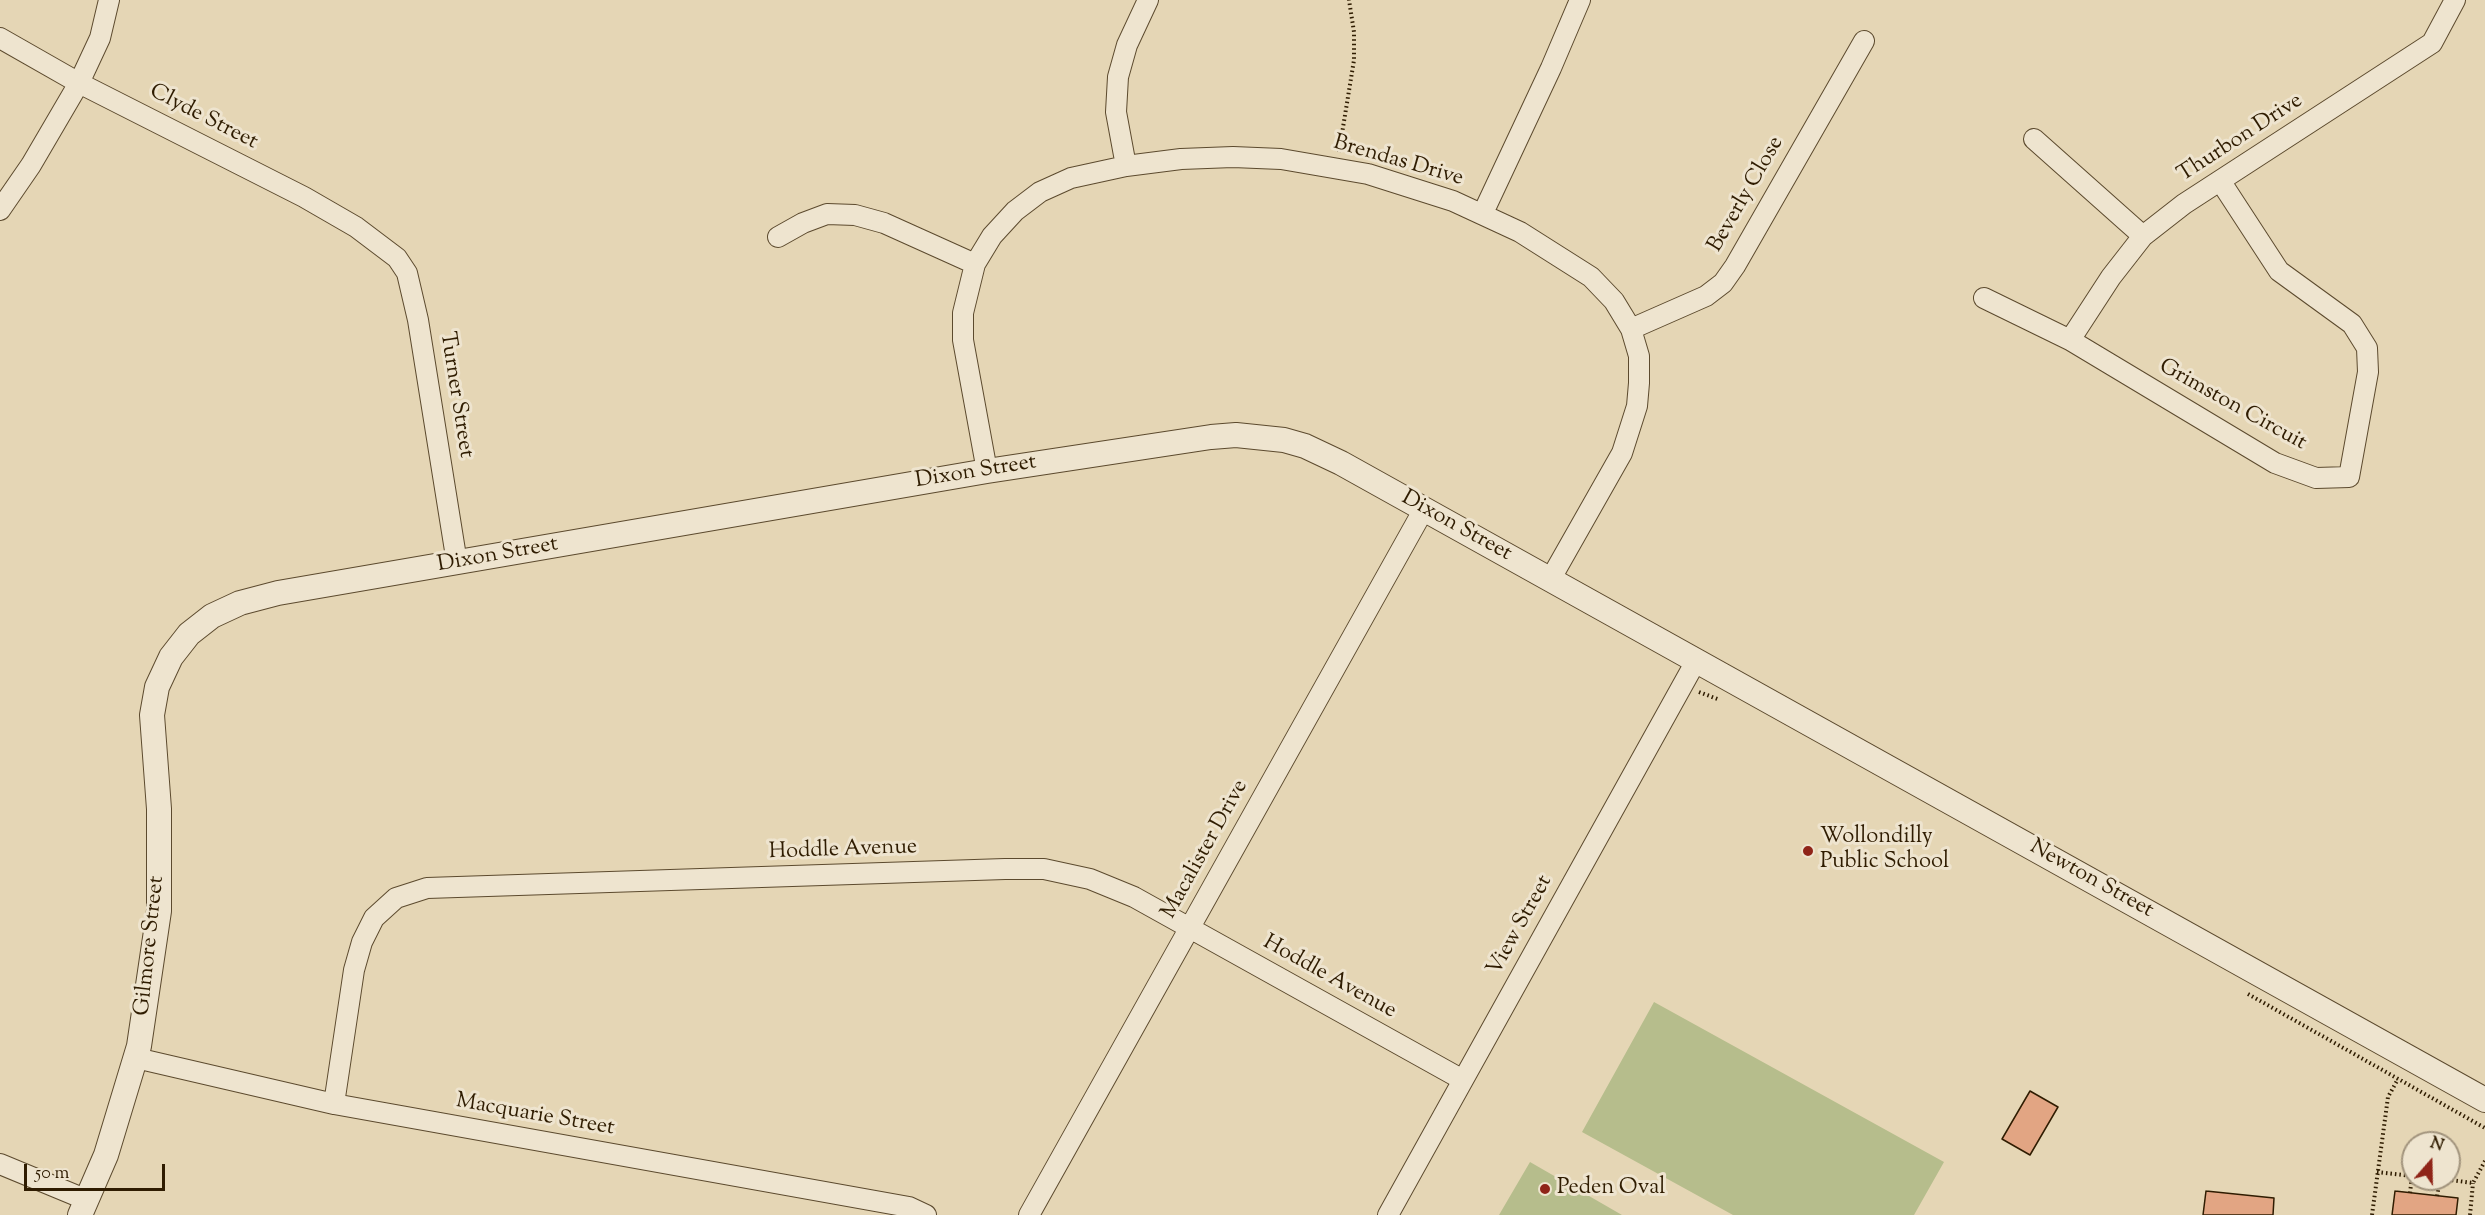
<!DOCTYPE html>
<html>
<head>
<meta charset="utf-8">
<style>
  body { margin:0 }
  #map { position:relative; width:2485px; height:1215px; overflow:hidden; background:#e5d6b5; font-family:"Sorts Mill Goudy",serif }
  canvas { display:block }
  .north { position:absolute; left:2401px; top:1131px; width:60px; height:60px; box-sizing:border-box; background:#eee4cf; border:2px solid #a2947d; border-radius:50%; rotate:20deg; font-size:16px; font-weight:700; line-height:24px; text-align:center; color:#2f1c01 }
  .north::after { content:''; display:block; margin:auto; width:21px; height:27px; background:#8f2418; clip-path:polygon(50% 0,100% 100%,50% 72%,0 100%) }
  .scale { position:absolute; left:24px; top:1164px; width:141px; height:27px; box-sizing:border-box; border:3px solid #2f1c01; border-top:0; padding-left:8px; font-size:18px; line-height:21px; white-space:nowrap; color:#2f1c01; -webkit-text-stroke:4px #eee4cf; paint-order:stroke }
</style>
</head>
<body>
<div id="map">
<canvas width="2485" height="1215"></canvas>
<div class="north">N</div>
<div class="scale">50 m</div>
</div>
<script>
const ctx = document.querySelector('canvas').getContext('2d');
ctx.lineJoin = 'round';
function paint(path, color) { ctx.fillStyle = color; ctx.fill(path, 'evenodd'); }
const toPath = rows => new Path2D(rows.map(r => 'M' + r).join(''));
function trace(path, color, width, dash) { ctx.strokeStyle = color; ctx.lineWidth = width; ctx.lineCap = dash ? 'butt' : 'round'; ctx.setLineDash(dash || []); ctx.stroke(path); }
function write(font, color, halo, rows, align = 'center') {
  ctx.font = font + ' "Sorts Mill Goudy",serif'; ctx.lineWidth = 6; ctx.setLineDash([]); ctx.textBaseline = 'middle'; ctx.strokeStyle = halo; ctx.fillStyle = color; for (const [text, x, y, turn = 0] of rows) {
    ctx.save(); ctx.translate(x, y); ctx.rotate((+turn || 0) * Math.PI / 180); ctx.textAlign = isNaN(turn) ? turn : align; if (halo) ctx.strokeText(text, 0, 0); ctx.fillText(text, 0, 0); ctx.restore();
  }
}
paint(toPath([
  [1654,1002,1944,1162,1914,1215,1733,1215,1582,1132],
  [1530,1162,1622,1215,1499,1215]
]), '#b6bd8c');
const building = toPath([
  [2030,1091,2058,1107,2030,1155,2002,1139,2030,1091],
  [2206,1191,2274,1198,2273,1215,2203,1215,2206,1191],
  [2395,1191,2458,1198,2456,1215,2392,1215,2395,1191]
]);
paint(building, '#e2a583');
trace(building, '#2f1c01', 1.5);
const minor = toPath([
  [0,38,79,83,304,197,356,227,397,258,407,273,418,320,457,563],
  [2034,139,2143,236],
  [1126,166,1116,112,1118,77,1127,45,1148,0],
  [0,210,31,165,79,83,100,38,109,0],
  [1483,213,1551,68,1580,0],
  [778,237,803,223,827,214,855,215,884,223,975,264],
  [1984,298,2070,340,2275,463,2316,478,2349,477,2368,372,2367,348,2352,324,2279,271,2221,182],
  [1631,329,1706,296,1723,283,1735,266,1864,41],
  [2070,340,2111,277,2143,236,2184,204,2432,43,2455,0],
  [987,471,963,340,963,313,975,264,992,236,1015,211,1040,192,1071,178,1126,166,1181,159,1233,157,1281,159,1368,174,1453,201,1520,232,1591,277,1614,301,1631,329,1639,356,1639,383,1637,406,1622,453,1550,580],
  [136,1058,334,1104,909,1207,926,1215],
  [334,1104,354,970,362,942,374,918,396,898,427,888,1005,869,1044,869,1090,879,1134,897,1463,1080],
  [0,1164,87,1200],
  [1029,1215,1424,509],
  [1388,1215,1696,661]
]);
const tertiary = toPath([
  [80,1215,106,1155,139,1046,159,911,159,809,152,715,157,687,171,657,189,634,212,616,240,603,278,593,987,471,1211,437,1236,435,1284,440,1305,446,1341,463,2485,1100]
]);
trace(minor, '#5c4a2e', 22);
trace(tertiary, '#5c4a2e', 26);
trace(toPath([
  [1339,152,1354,60,1354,32,1349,0],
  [1699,692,1720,700],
  [2248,994,2485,1128],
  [2377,1172,2413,1176],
  [2443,1179,2473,1183,2485,1161],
  [2410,1193,2412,1176],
  [2437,1196,2440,1179],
  [2372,1215,2388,1097,2398,1079],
  [2470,1215,2473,1183]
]), '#2f1c01', 4, [1.5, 3]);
trace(minor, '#eee4cf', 20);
trace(tertiary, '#eee4cf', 24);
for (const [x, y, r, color] of [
  [1808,851,6,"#8f2418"],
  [1545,1189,6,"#8f2418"]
]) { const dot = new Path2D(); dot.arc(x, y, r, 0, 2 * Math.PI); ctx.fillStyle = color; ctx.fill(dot); trace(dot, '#eee4cf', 2); }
write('22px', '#2f1c01', '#eee4cf', [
  ["Clyde Street",203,118,27],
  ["Thurbon Drive",2241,139,-33],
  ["Brendas Drive",1398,162,16],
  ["Beverly Close",1747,195,-60],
  ["Turner Street",455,395,81],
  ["Grimston Circuit",2232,406,29],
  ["Dixon Street",976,473,-9],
  ["Dixon Street",1456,527,29],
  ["Dixon Street",498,556,-10],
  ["Macalister Drive",1206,850,-61],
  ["Hoddle Avenue",843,851,-2],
  ["Newton Street",2091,880,29],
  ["View Street",1521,926,-61],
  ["Gilmore Street",151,946,-84],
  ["Hoddle Avenue",1329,978,29],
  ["Macquarie Street",535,1116,10]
]);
write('22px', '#2f1c01', '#eee4cf', [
  ["Wollondilly",1820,838],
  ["Public School",1820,863],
  ["Peden Oval",1557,1189]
], 'left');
</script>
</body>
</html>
